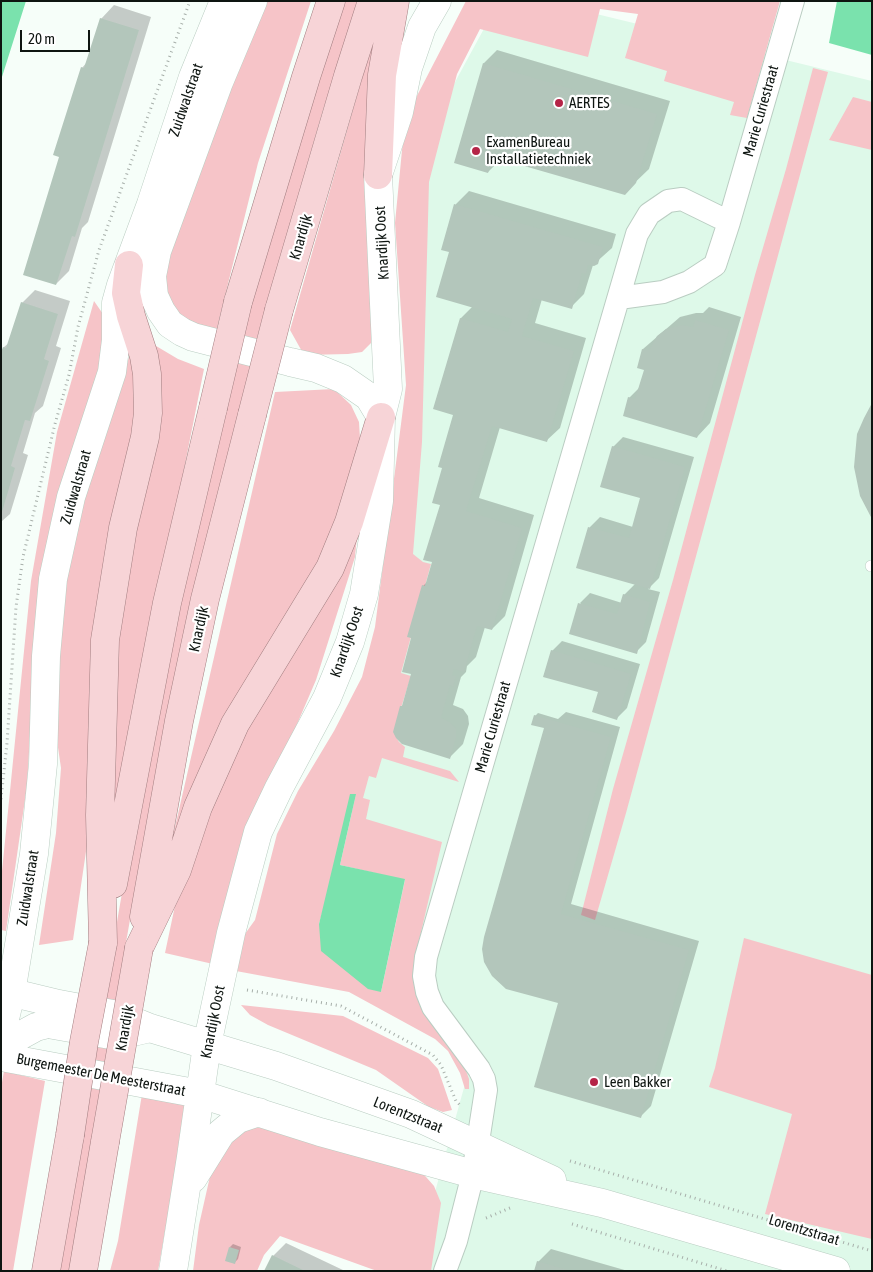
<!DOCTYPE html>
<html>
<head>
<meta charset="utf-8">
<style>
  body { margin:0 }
  #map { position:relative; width:873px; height:1272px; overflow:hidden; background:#f6fef9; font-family:"Asap Condensed",sans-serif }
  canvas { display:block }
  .frame { position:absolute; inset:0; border:2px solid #0e1511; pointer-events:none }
  .scale { position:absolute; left:20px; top:30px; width:70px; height:22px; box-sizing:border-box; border:2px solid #0e1511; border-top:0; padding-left:6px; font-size:15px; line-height:18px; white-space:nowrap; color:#0e1511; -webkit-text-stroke:4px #fff; paint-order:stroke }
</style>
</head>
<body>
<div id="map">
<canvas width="873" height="1272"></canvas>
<div class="frame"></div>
<div class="scale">20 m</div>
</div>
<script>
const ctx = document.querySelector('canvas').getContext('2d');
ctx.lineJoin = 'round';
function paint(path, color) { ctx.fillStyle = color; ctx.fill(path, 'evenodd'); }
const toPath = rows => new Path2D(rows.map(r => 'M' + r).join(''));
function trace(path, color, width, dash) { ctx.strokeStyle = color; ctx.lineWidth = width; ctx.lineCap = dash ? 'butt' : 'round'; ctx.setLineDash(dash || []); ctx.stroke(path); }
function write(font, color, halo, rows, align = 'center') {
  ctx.font = font + ' "Asap Condensed",sans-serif'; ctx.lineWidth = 4.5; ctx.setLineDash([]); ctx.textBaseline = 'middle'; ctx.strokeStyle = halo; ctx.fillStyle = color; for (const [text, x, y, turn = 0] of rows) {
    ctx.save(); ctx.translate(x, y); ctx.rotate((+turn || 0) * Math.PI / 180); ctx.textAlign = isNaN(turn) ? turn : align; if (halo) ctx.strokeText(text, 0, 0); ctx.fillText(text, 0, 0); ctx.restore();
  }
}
paint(toPath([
  [499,1,543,1,872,81,872,1271,413,1271,465,1084,357,821,323,771,383,663,408,421,416,154]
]), '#def9e9');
paint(toPath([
  [261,1,311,1,258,163,215,336,180,321,166,300,161,262],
  [345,1,359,1,323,110,257,338,190,611,136,885,69,1271,57,1271,123,887,176,611,242,335,309,106],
  [384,1,375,321,371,343,362,352,348,354,304,355,290,330],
  [466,1,780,1,747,118,730,115,734,102,664,81,667,71,625,58,638,14,600,9,588,57,480,29,457,74,429,182,422,442,413,554,423,562,431,564,401,673,411,676,395,727,396,737,399,742,405,747,403,757,450,771,459,782,382,758,376,778,369,776,363,798,370,800,366,819,442,842,415,958,465,1068,469,1079,469,1089,465,1089,460,1073,448,1051,435,1039,349,992,236,971,237,945,255,920,277,834,298,791,334,731,362,677,375,627,406,385,395,223,405,119],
  [356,794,340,865,405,880,381,992,319,924],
  [813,68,828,72,626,813,595,920,581,915,613,789,673,580,755,275,786,169],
  [853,97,872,102,872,150,829,140],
  [94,301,103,314,108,330,35,650,27,786,6,931,1,930,1,881,31,581,57,432],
  [146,340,178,359,204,369,91,935,112,682],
  [130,354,138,388,89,831,73,940,39,945,56,833,61,768,54,720,61,615,70,551,90,477],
  [334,389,351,405,359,422,360,439,354,473,344,519,152,927,275,392],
  [357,536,355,557,316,680,270,787,213,964,165,953,176,901,228,760],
  [744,938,872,975,872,1239,765,1214,792,1114,709,1087,715,1068],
  [241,1005,343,1016,428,1058,438,1069,452,1110,443,1112,429,1107,376,1070,268,1025,250,1015],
  [4,1071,45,1081,13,1271,1,1271,1,1088],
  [142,1094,187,1106,158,1271,110,1271,118,1241],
  [257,1126,419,1169,434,1186,441,1203,431,1271,377,1271,280,1236,264,1255,257,1271,193,1271,199,1225,213,1163,236,1133]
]), '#f6c4c8');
paint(toPath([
  [1,1,26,1,1,80],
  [837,1,872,1,872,55,829,43],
  [350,794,356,794,340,865,405,879,381,992,368,989,321,951,319,924]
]), '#7ae2ad');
paint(toPath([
  [114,5,151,17,88,222,82,228,69,271,56,284,61,156,82,68,87,62,101,19],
  [497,50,670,101,649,169,624,193,501,159,488,172,484,63],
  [469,191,616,234,612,248,593,265,584,294,571,307,542,299,535,323,586,338,560,428,546,441,500,427,479,498,534,515,505,616,492,629,485,627,476,657,467,666,466,672,461,677,453,705,463,709,468,716,469,724,463,744,450,757,401,707,405,703,413,673,423,586,428,581,433,562,441,504,443,467,454,414,434,408,461,318,473,306,451,251,443,249,456,204],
  [35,290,70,301,56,346,61,348,43,406,35,413,23,453,28,455,10,514,2,521,1,524,1,356,4,347,10,342,22,303],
  [709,307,741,317,710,423,697,437,629,398,640,387,645,369,643,349,680,317,696,313,703,313],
  [623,437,694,457,659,578,648,589,660,592,646,642,636,652,580,603,590,593,622,603,624,595,635,584,578,567,590,527,600,517,633,527,642,498,613,447],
  [562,641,640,664,627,708,617,718,599,692,552,651],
  [566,712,620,727,571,904,699,941,651,1106,641,1116,559,1003,546,728,535,716,538,713,558,719],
  [286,1243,345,1271,265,1271,273,1256],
  [233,1244,241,1247,238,1259,235,1262,230,1247],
  [551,1249,628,1271,536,1271,538,1262]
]), '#0003');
paint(toPath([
  [100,18,139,30,75,237,72,236,56,285,23,275,59,157,53,155,81,67,84,68],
  [483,63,657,114,636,183,625,195,493,157,488,173,454,163],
  [454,204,603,247,598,264,594,266,588,265,586,274,582,273,572,309,533,298,522,336,574,351,547,442,492,426,466,511,522,528,492,630,477,626,464,672,454,669,452,675,456,676,453,687,450,685,441,718,450,722,456,729,456,738,450,759,402,744,396,738,393,732,400,706,402,706,411,674,402,672,411,638,407,637,422,585,425,586,432,562,423,560,440,505,432,503,442,468,438,467,453,415,433,409,460,318,508,332,512,319,436,297,449,252,441,250],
  [21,302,58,314,44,359,49,361,30,421,25,420,11,466,15,468,2,512,1,352,3,347,6,348],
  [695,320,729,330,697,438,623,416,628,397,635,399,644,370,637,368,642,349,649,350,657,336,666,329,682,325,693,327],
  [872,403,872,519,860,496,854,467,857,434,864,418],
  [612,446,685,467,650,589,576,568,588,527,629,538,640,498,600,487],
  [623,594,650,602,637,654,569,634,578,603,617,614],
  [551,650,631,674,617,720,592,712,598,692,543,677],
  [534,715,611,737,561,914,689,950,641,1118,534,1087,558,1003,506,989,492,976,484,962,482,949,484,937,544,728,531,725],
  [229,1247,239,1250,235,1264,225,1261],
  [272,1255,305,1271,264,1271],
  [537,1261,568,1270,568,1271,534,1271]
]), '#b3c6bb');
const service = toPath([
  [871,566,872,566]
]);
const minor = toPath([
  [729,222,793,1],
  [445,1271,456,1241,473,1174,486,1090,484,1079,479,1069,433,1007,427,992,424,976,426,957,637,234,649,214,668,201,682,199,729,222,715,265,689,282,663,292,619,298]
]);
const tertiary = toPath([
  [253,1,219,82,157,251,152,276,154,296,161,311,170,324,182,332,193,337,290,362,316,368,343,379,369,397,381,417],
  [1,990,59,1004,118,1015,150,1028,276,1066,411,1114,552,1180],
  [1,1036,11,993,34,854,43,764,46,656,53,579,71,497,112,372,116,340,116,303,121,285,151,204,193,77,224,1],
  [1,1051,14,1039,36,1027,48,1024,116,1036,146,1029],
  [1,1057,200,1094,320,1132,473,1174,602,1203,836,1271],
  [193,1178,221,1133,238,1119,259,1112],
  [173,1271,191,1157,207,1045,231,933,258,832,279,788,327,698,350,642,364,594,379,501,381,417,388,389,378,175,399,112,408,68,422,27,437,1]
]);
const primary = toPath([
  [378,175,382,75,395,1],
  [238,302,306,77,331,1],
  [279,310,348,76,372,1],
  [113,884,167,603,213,408],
  [144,917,179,721,205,599,252,415],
  [103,943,100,815,105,640,123,528,145,437,148,413,147,374,144,356,131,316,126,293,129,265],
  [139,948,177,870,198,807,235,724,330,568,349,522,381,417],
  [46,1271,70,1135],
  [83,1271,105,1142]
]);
trace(service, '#bacdc2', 12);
trace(minor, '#bacdc2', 24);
trace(tertiary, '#bacdc2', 29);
trace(primary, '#a27e80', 29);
trace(toPath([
  [1,799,7,743,16,607,23,557,55,424,69,375,78,327,99,250,190,1],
  [247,990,341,1006,433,1055,441,1065,456,1101,460,1105],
  [570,1161,872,1251],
  [486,1218,510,1208],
  [572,1224,727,1271]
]), '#a7afaa', 3, [1, 4]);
trace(service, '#fff', 11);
trace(minor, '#fff', 22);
trace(tertiary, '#fff', 28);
trace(primary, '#f7d4d7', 28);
const primaryBridge = toPath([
  [213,408,238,302],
  [252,415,279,310],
  [70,1135,84,1042,103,943],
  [105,1142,139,948]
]);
trace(primaryBridge, '#a27e80', 29, []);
trace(primaryBridge, '#f7d4d7', 28);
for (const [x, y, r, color] of [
  [559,103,5,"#b52447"],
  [476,151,5,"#b52447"],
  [594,1082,5,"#b52447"]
]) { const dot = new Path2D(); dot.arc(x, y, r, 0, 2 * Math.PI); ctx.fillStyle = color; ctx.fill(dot); trace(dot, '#fff', 2); }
write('15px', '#0e1511', '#fff', [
  ["Zuidwalstraat",186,100,-71],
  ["Marie Curiestraat",761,111,-74],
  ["Knardijk",301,237,-74],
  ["Knardijk Oost",382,243,-93],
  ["Zuidwalstraat",76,487,-74],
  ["Knardijk",199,629,-78],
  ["Knardijk Oost",347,642,-71],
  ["Marie Curiestraat",493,727,-74],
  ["Zuidwalstraat",28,888,-81],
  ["Knardijk Oost",213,1022,-79],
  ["Knardijk",125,1028,-80],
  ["Burgemeester De Meesterstraat",101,1075,11],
  ["Lorentzstraat",408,1115,22],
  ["Lorentzstraat",804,1230,17]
]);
write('15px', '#0e1511', '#fff', [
  ["AERTES",569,103],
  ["ExamenBureau",486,142],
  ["Installatietechniek",486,159],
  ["Leen Bakker",604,1082]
], 'left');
</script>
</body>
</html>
